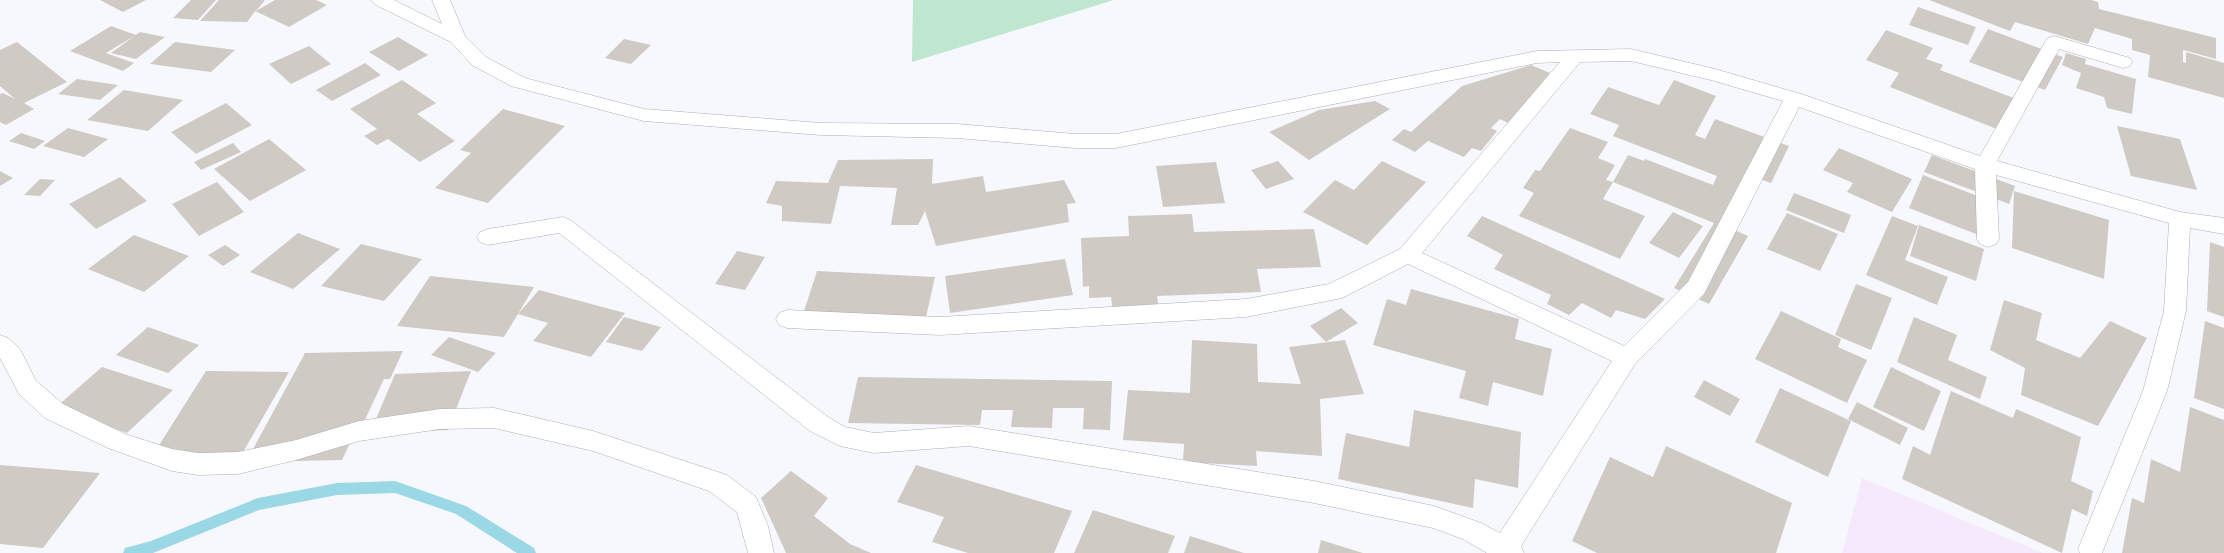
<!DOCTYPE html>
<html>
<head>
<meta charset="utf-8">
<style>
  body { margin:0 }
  canvas { display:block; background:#f6f8fe }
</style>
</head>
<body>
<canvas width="2224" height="553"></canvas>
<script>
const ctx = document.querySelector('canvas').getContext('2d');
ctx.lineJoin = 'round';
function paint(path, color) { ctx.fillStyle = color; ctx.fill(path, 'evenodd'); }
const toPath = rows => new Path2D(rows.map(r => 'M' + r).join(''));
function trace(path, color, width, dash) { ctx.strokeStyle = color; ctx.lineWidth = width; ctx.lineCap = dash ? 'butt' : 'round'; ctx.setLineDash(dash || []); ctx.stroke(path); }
paint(toPath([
  [1862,478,2043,553,1842,553]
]), '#f7e9fc');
paint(toPath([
  [913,0,1114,0,912,62]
]), '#bfe6cf');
paint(toPath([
  [395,481,466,506,534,548,536,553,517,553,456,514,395,493,337,495,259,510,153,553,123,553,125,548,151,541,258,498,337,483,395,481]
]), '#9bd8e5');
paint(toPath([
  [100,0,146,0,123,12],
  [191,0,216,0,198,20,173,18],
  [219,0,265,0,256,11,275,0,316,0,327,5,289,27,255,11,247,22,200,21],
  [1929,0,2091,0,2098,2,2099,9,2216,38,2216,59,2183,50,2183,62,2186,63,2186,52,2224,63,2224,98,2148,77,2150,55,2132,50,2132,39,2095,28,2088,44,2015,22,2010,31],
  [1918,7,1976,27,1968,45,1909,25],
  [111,26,136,35,106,53,134,63,123,71,70,51],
  [1988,29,2063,57,2045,90,1969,62],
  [1886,30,1933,48,1926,59,1943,65,1940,70,2019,100,2002,131,1890,87,1899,73,1866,60],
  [140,32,165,37,136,59,111,53],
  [398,37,428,55,399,71,369,52],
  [624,39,651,45,631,64,605,58],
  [17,42,67,82,24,103,34,109,6,125,0,122,0,94,3,93,15,99,0,86,0,50],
  [175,42,235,50,211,72,150,64],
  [309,46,331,64,291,84,269,64],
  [2066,53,2086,59,2085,64,2136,79,2132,114,2107,108,2104,97,2076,88,2081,73,2062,65],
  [365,63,381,75,332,101,316,90],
  [1531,65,1550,73,1508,123,1500,119,1491,128,1497,131,1481,151,1472,148,1464,157,1428,141,1415,152,1392,140,1404,129,1411,132,1462,86],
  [77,79,118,85,100,100,58,94],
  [402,80,436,103,417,114,455,141,420,162,388,139,377,145,364,136,377,129,350,109],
  [1674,80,1716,96,1695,135,1705,139,1715,119,1789,146,1771,183,1754,177,1730,228,1748,236,1709,304,1674,288,1714,223,1613,182,1628,155,1644,161,1645,159,1713,185,1717,176,1613,136,1619,125,1590,114,1608,87,1659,105],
  [124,90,183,100,148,131,87,120],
  [1375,101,1390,109,1309,160,1269,132,1319,110],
  [226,103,252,125,196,154,171,132],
  [503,109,565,126,488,203,435,188,471,153,460,150],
  [2117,126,2180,139,2197,190,2131,176],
  [68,128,108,139,84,157,43,146],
  [1570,128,1608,142,1598,158,1615,165,1606,180,1613,182,1603,199,1645,216,1620,259,1519,216,1534,193,1523,188,1535,170,1540,171],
  [21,133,45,141,34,149,9,141],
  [269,139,306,170,250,201,214,169],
  [233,143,241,152,201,170,194,162],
  [1839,148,1912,179,1892,212,1847,192,1853,183,1823,170],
  [1932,155,2015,186,2009,204,1924,172],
  [933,159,932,184,983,176,986,192,1064,180,1076,203,1067,204,1069,222,936,246,925,211,918,225,891,225,897,188,840,186,831,224,782,221,782,206,766,203,776,181,828,183,838,160],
  [1278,161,1294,179,1266,189,1251,170],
  [1382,161,1426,182,1367,245,1303,212,1335,180,1354,190],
  [1216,162,1225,203,1163,207,1156,166],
  [0,171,13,178,0,186],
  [1923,175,1993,202,1981,236,1909,208],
  [120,177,147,201,96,229,69,204],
  [40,179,55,180,40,196,24,195],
  [217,182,244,212,199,236,172,204],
  [2014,191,2109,220,2104,279,2012,248],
  [1794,193,1851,215,1844,233,1786,210],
  [1673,212,1703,226,1679,258,1649,243],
  [1787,213,1838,234,1820,271,1767,249],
  [1192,214,1194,232,1314,229,1321,267,1257,269,1261,292,1157,296,1160,315,1114,319,1111,297,1089,298,1089,286,1083,287,1081,238,1129,236,1128,216],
  [1482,216,1665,299,1645,319,1616,310,1611,318,1582,303,1569,315,1547,304,1551,295,1494,269,1503,255,1467,236],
  [1892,216,1918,226,1905,260,1948,277,1937,305,1866,275],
  [1919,225,1984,249,1976,281,1910,256],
  [298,233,340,249,293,289,250,272],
  [134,235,189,256,144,292,88,269],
  [2210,242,2224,247,2224,317,2207,311],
  [361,244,422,259,384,301,321,286],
  [225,245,240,255,223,266,208,255],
  [737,251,765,257,745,290,715,284],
  [1065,259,1073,295,950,313,945,276],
  [817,271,935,277,926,317,804,311],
  [430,276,534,287,518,314,539,290,625,313,591,357,533,341,548,323,518,314,504,337,397,326],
  [1856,284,1892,298,1871,350,1835,335],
  [1411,289,1519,319,1515,339,1552,349,1543,396,1493,382,1488,406,1459,398,1466,371,1373,345,1387,299,1406,305],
  [2004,300,2042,313,2036,340,2080,358,2110,321,2147,338,2098,426,2021,395,2025,368,1990,350],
  [1341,308,1358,323,1326,342,1310,326],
  [1781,311,1841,339,1838,347,1867,360,1847,403,1755,359],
  [624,317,661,327,642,351,606,342],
  [1914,317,1957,335,1948,360,1987,377,1980,399,1897,362],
  [2205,321,2224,328,2224,409,2194,398],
  [148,327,199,345,168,373,116,355],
  [449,337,496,353,478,372,431,355],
  [1192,340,1257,344,1258,382,1301,384,1289,347,1345,340,1364,394,1320,399,1322,456,1256,451,1257,466,1183,462,1184,444,1123,440,1128,390,1190,393],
  [403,351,390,379,384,379,363,424,359,424,342,460,246,462,305,353],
  [102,367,173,390,127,433,55,408],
  [1891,367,1941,391,1924,431,1873,407],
  [206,371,289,372,238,461,149,461],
  [471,371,448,430,370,433,395,374],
  [858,377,1112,381,1110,430,1083,429,1084,408,1053,408,1052,428,1011,427,1013,410,982,410,980,425,848,423],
  [1704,380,1740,399,1730,416,1694,397],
  [1780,388,1851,421,1828,477,1755,442],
  [1951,391,2013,418,2016,409,2081,437,2071,481,2093,491,2087,516,2072,509,2062,553,1902,479,1913,446,1930,455],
  [1857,402,1908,428,1900,445,1848,419],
  [2190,407,2224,420,2224,553,2122,553,2132,498,2144,503,2151,459,2180,472],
  [1414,410,1521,432,1518,488,1475,479,1473,508,1338,479,1346,433,1409,447],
  [1666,446,1792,503,1776,553,1597,553,1572,541,1610,457,1653,477],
  [0,465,100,473,43,548,0,544],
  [916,465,1072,511,1054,553,968,553,932,542,944,517,897,502],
  [791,471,828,498,814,516,850,544,871,553,786,553,761,498],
  [1093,510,1175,536,1168,553,1074,553],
  [1190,536,1244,553,1184,553],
  [1321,540,1363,553,1318,553]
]), '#d0cac4');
const minor = toPath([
  [371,0,394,0,442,24,432,0,450,0,465,36,486,57,525,78,644,109,821,123,957,124,1075,134,1116,134,1537,51,1631,49,1715,69,1801,94,1980,156,2045,42,2048,38,2054,36,2130,58,2132,62,2130,66,2123,68,2059,49,1997,161,2180,212,2224,218,2224,234,2190,228,2186,311,2167,391,2102,553,2080,553,2078,549,2143,391,2164,311,2169,223,1996,175,1999,239,1996,244,1988,247,1980,244,1977,239,1975,169,1799,107,1704,294,1635,364,1521,546,1524,553,1487,553,1463,539,1433,528,1314,503,969,446,874,453,840,446,810,431,559,233,488,245,480,242,477,237,480,232,488,229,563,217,570,220,828,417,845,427,874,433,969,426,1314,481,1434,506,1481,523,1500,533,1612,361,1408,264,1342,298,1246,317,940,335,787,328,779,325,776,319,779,313,787,310,940,317,1246,299,1329,284,1400,249,1560,62,1537,63,1116,148,1075,148,957,138,821,135,644,121,511,86,472,65,451,42,374,4,371,0],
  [1631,61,1711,80,1783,101,1688,282,1624,346,1422,253,1580,62,1631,61],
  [0,335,8,338,20,349,36,381,63,404,125,434,172,449,198,453,238,452,296,440,359,421,440,409,494,408,593,431,727,475,756,497,768,526,774,553,748,553,737,512,709,491,593,451,494,428,440,429,359,441,296,460,238,474,198,475,172,471,108,448,45,418,19,394,0,358,0,335]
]);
trace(minor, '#abaeb5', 1);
paint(minor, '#fff');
</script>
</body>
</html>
